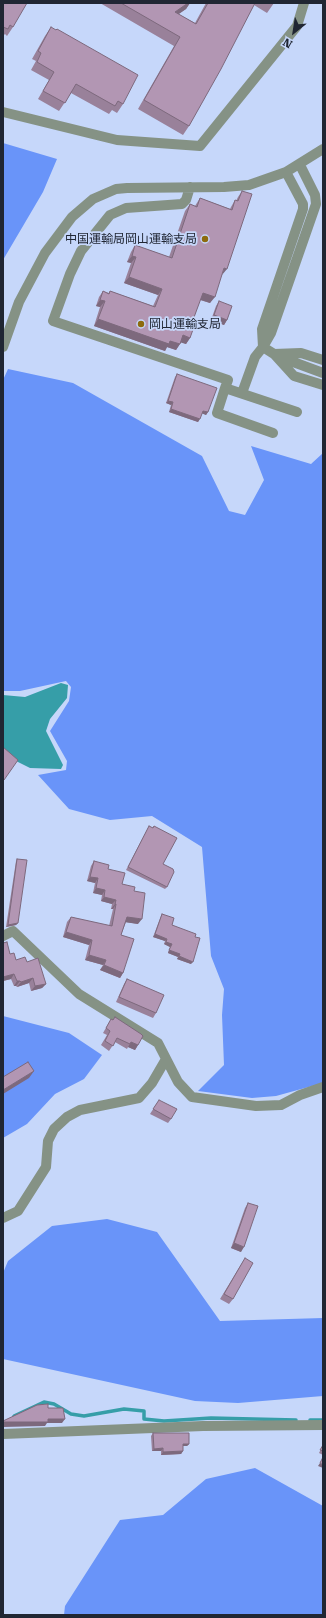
<!DOCTYPE html>
<html>
<head>
<meta charset="utf-8">
<style>
  body { margin:0 }
  #map { position:relative; width:326px; height:1618px; overflow:hidden; background:#c6d7fa; font-family:"Roboto Serif",serif }
  canvas { display:block }
  .frame { position:absolute; inset:0; border:4px solid #202633; pointer-events:none }
  .north { position:absolute; left:274px; top:12px; width:40px; height:40px; -webkit-text-stroke:3px #c6d7fa; paint-order:stroke; rotate:210deg; font-size:11px; font-weight:700; line-height:16px; text-align:center; color:#202633 }
  .north::after { content:''; display:block; margin:auto; width:14px; height:18px; background:#202633; clip-path:polygon(50% 0,100% 100%,50% 72%,0 100%) }
</style>
</head>
<body>
<div id="map">
<canvas width="326" height="1618"></canvas>
<div class="frame"></div>
<div class="north">N</div>
</div>
<script>
const ctx = document.querySelector('canvas').getContext('2d');
ctx.lineJoin = 'round';
function paint(path, color) { ctx.fillStyle = color; ctx.fill(path, 'evenodd'); }
const toPath = rows => new Path2D(rows.map(r => 'M' + r).join(''));
function trace(path, color, width, dash) { ctx.strokeStyle = color; ctx.lineWidth = width; ctx.lineCap = dash ? 'butt' : 'round'; ctx.setLineDash(dash || []); ctx.stroke(path); }
function write(font, color, halo, rows, align = 'center') {
  ctx.font = font + ' "Roboto Serif","Noto Sans JP",serif'; ctx.lineWidth = 3.5; ctx.setLineDash([]); ctx.textBaseline = 'middle'; ctx.strokeStyle = halo; ctx.fillStyle = color; for (const [text, x, y, turn = 0] of rows) {
    ctx.save(); ctx.translate(x, y); ctx.rotate((+turn || 0) * Math.PI / 180); ctx.textAlign = isNaN(turn) ? turn : align; if (halo) ctx.strokeText(text, 0, 0); ctx.fillText(text, 0, 0); ctx.restore();
  }
}
paint(toPath([
  [3,143,57,159,43,192,3,260],
  [8,369,73,383,202,456,229,511,245,515,264,480,251,446,311,464,323,453,323,1083,276,1096,252,1098,198,1091,224,1065,222,1015,224,989,211,956,202,847,152,816,110,820,69,809,38,775,66,770,67,761,50,731,69,701,71,687,66,681,20,691,3,691,3,380],
  [3,1016,69,1033,102,1055,84,1079,55,1094,27,1124,3,1138],
  [107,1219,157,1232,220,1321,323,1318,323,1396,238,1403,195,1401,3,1359,3,1273,8,1261,52,1226],
  [255,1468,323,1506,323,1615,64,1615,65,1606,120,1520,163,1515,206,1479]
]), '#6994f9');
paint(toPath([
  [61,683,68,685,67,698,50,719,46,731,63,765,61,769,30,768,14,760,3,751,3,695,25,697]
]), '#369ea8');
trace(toPath([
  [14,1416,44,1402,54,1404,71,1414,84,1416,124,1409,144,1411,144,1419,164,1421,211,1418,296,1420],
  [310,1420,323,1420]
]), '#369ea8', 3.5);
trace(toPath([
  [3,112,117,140,200,146,297,26,304,3],
  [300,165,315,195,316,204,271,333,263,347,274,354,301,353,323,360],
  [190,187,186,200,182,204,126,208,110,215,81,251,70,274,53,321,228,380,225,388,297,412],
  [3,347,19,302,45,253,72,217,93,199,116,189,127,188,224,187,249,185,286,172,323,149],
  [274,354,294,376,323,385],
  [277,356,323,373],
  [225,388,217,413,273,433],
  [242,393,255,357,263,347,262,329,303,209,303,204,286,172],
  [3,936,13,931,79,994,158,1043,178,1082,192,1097,256,1106,281,1105,300,1095,323,1087],
  [3,1218,18,1211,46,1167,48,1141,54,1129,67,1117,80,1110,139,1098,152,1083,166,1059],
  [3,1434,203,1426,323,1425]
]), '#859285', 10);
paint(toPath([
  [3,3,13,27,7,36,5,34,3,36],
  [100,3,190,3,186,9,178,14,195,23,206,3,274,3,267,13,254,5,189,126,183,135,138,109,174,46],
  [51,27,123,104,117,113,112,110,109,114,71,93,59,111,38,99,49,80,31,70,36,61,32,59,45,36],
  [242,191,222,275,210,303,200,300,193,320,190,338,186,344,181,342,176,350,167,347,165,351,94,326,100,307,96,306,99,297,103,291,109,293,110,291,153,306,158,295,124,283,131,263,127,262,131,252,135,245,169,257,185,211,190,204,195,206,200,198,230,209,231,207,235,200,236,201,238,197],
  [219,301,227,320,224,325,211,320,216,306],
  [177,374,208,412,206,415,202,413,198,422,169,412,171,405,166,403,175,377],
  [149,826,152,828,154,826,163,864,167,887,165,889,126,870],
  [17,859,18,923,16,925,6,927,16,861],
  [94,861,108,869,122,884,134,891,138,924,126,922,121,935,123,973,120,978,100,970,103,965,85,960,89,945,63,937,67,922,71,917,109,926,113,909,111,909,112,904,101,901,102,895,93,893,95,883,87,881,91,866],
  [162,914,172,925,195,937,191,964,177,959,178,957,168,953,170,947,164,944,165,941,153,937,161,916],
  [3,943,10,954,16,960,27,962,46,984,42,988,31,991,29,983,17,987,16,986,14,986,11,979,3,981],
  [127,979,156,1013,153,1018,116,1002,124,984],
  [111,1019,138,1045,135,1050,128,1047,127,1049,115,1042,109,1051,101,1045,107,1035,103,1033],
  [159,1100,171,1119,168,1123,150,1114],
  [248,1203,241,1252,231,1248,245,1208],
  [245,1258,233,1299,229,1304,220,1299],
  [153,1433,189,1444,187,1446,183,1446,183,1451,181,1454,161,1455,161,1451,152,1451,151,1436],
  [323,1445,323,1455,319,1453]
]), '#99819a');
paint(toPath([
  [188,3,190,3,186,9,169,21,175,12],
  [132,256,136,257,131,263,127,262],
  [224,268,227,269,222,275],
  [129,277,162,289,158,295,124,283],
  [203,293,215,297,210,303,198,299],
  [100,300,105,301,100,307,96,306],
  [214,315,227,320,224,325,211,320],
  [98,319,170,341,180,344,176,350,167,347,165,351,94,326],
  [183,335,190,338,186,344,179,342],
  [168,401,173,402,171,405,166,403],
  [171,409,200,419,198,422,169,412],
  [203,411,208,412,206,415,201,413],
  [90,877,98,878,95,883,87,881],
  [96,888,105,890,102,895,93,893],
  [104,897,116,900,112,904,101,901],
  [115,904,116,904,113,909,111,909],
  [127,917,142,919,138,924,124,922],
  [18,923,16,925,6,927,8,925],
  [66,932,92,940,89,945,63,937],
  [155,934,167,939,165,941,153,937],
  [166,942,172,944,170,947,164,944],
  [169,950,180,954,178,957,168,953],
  [89,955,106,960,103,965,85,960],
  [179,956,193,962,191,964,177,959],
  [104,965,123,973,120,978,100,970],
  [14,974,11,979,3,981,3,977],
  [33,978,29,983,17,987,21,982],
  [17,981,20,981,16,986,14,986],
  [46,984,42,988,31,991,35,986],
  [131,1042,138,1045,135,1050,128,1047],
  [34,1071,29,1078,3,1094,3,1090],
  [234,1243,244,1247,241,1252,231,1248],
  [48,1419,65,1419,62,1423,47,1423,45,1426,3,1427,3,1422],
  [183,1444,189,1444,187,1446,181,1446],
  [163,1448,161,1451,152,1451,154,1449],
  [183,1451,181,1454,161,1455,163,1452],
  [320,1463,323,1465,323,1468,318,1466]
]), '#7d697d');
const building = toPath([
  [3,3,27,3,13,27,10,25,8,29,3,27,3,3],
  [121,3,188,3,175,12,196,24,208,3,255,3,221,69,189,126,144,100,180,37,121,3],
  [51,27,56,30,57,29,138,75,123,104,118,101,115,106,76,84,65,103,43,91,54,72,37,62,41,53,38,51,51,27],
  [242,191,252,194,227,269,224,268,215,297,203,293,193,320,196,321,190,338,183,335,180,344,170,341,169,344,98,319,105,301,100,300,103,291,109,294,110,291,155,307,162,289,129,277,136,257,132,256,135,245,172,258,190,204,197,207,200,198,232,210,235,200,238,201,242,191],
  [219,301,232,306,227,320,214,315,219,301],
  [177,374,217,388,208,412,203,411,200,419,171,409,173,402,168,401,177,374],
  [3,747,18,760,4,780,3,780,3,747],
  [149,826,153,828,154,826,177,838,163,864,173,869,174,872,167,887,128,867,149,826],
  [17,859,27,860,18,923,8,925,17,859],
  [94,861,109,865,108,869,125,873,122,884,135,887,134,891,145,893,142,919,127,917,121,935,134,939,123,973,104,965,106,960,89,955,92,940,66,932,71,917,112,926,116,904,115,904,116,900,104,897,105,890,96,888,98,878,90,877,94,861],
  [162,914,174,918,172,925,196,934,195,937,200,938,193,962,179,956,180,954,169,950,172,944,166,942,167,939,155,934,162,914],
  [7,942,10,954,14,953,16,960,25,957,27,962,38,958,46,984,35,986,33,978,21,982,20,981,17,981,14,974,3,977,3,943,7,942],
  [127,979,164,995,156,1013,119,997,127,979],
  [115,1017,141,1034,143,1036,138,1045,131,1042,130,1044,117,1038,113,1046,105,1041,110,1031,106,1028,111,1019,113,1020,115,1017],
  [28,1062,34,1071,3,1090,3,1077,28,1062],
  [159,1100,177,1109,171,1119,153,1109,159,1100],
  [248,1203,258,1206,244,1247,234,1243,248,1203],
  [245,1258,253,1263,233,1299,224,1294,245,1258],
  [48,1404,48,1408,63,1408,65,1419,48,1419,48,1422,3,1422,3,1421,37,1405,48,1404],
  [153,1433,189,1433,189,1444,183,1444,183,1451,163,1452,163,1448,154,1449,153,1433],
  [323,1445,323,1451,320,1450,323,1445],
  [323,1457,323,1465,320,1463,323,1457]
]);
paint(building, '#b296b3');
trace(building, '#7d697d', 1);
for (const [x, y, r, color] of [
  [205,239,4,"#8d6b0e"],
  [141,324,4,"#8d6b0e"]
]) { const dot = new Path2D(); dot.arc(x, y, r, 0, 2 * Math.PI); ctx.fillStyle = color; ctx.fill(dot); trace(dot, '#c6d7fa', 1.5); }
write('12px', '#202633', '#c6d7fa', [
  ["中国運輸局岡山運輸支局",197,239],
  ["岡山運輸支局",149,324,"left"]
], 'right');
</script>
</body>
</html>
